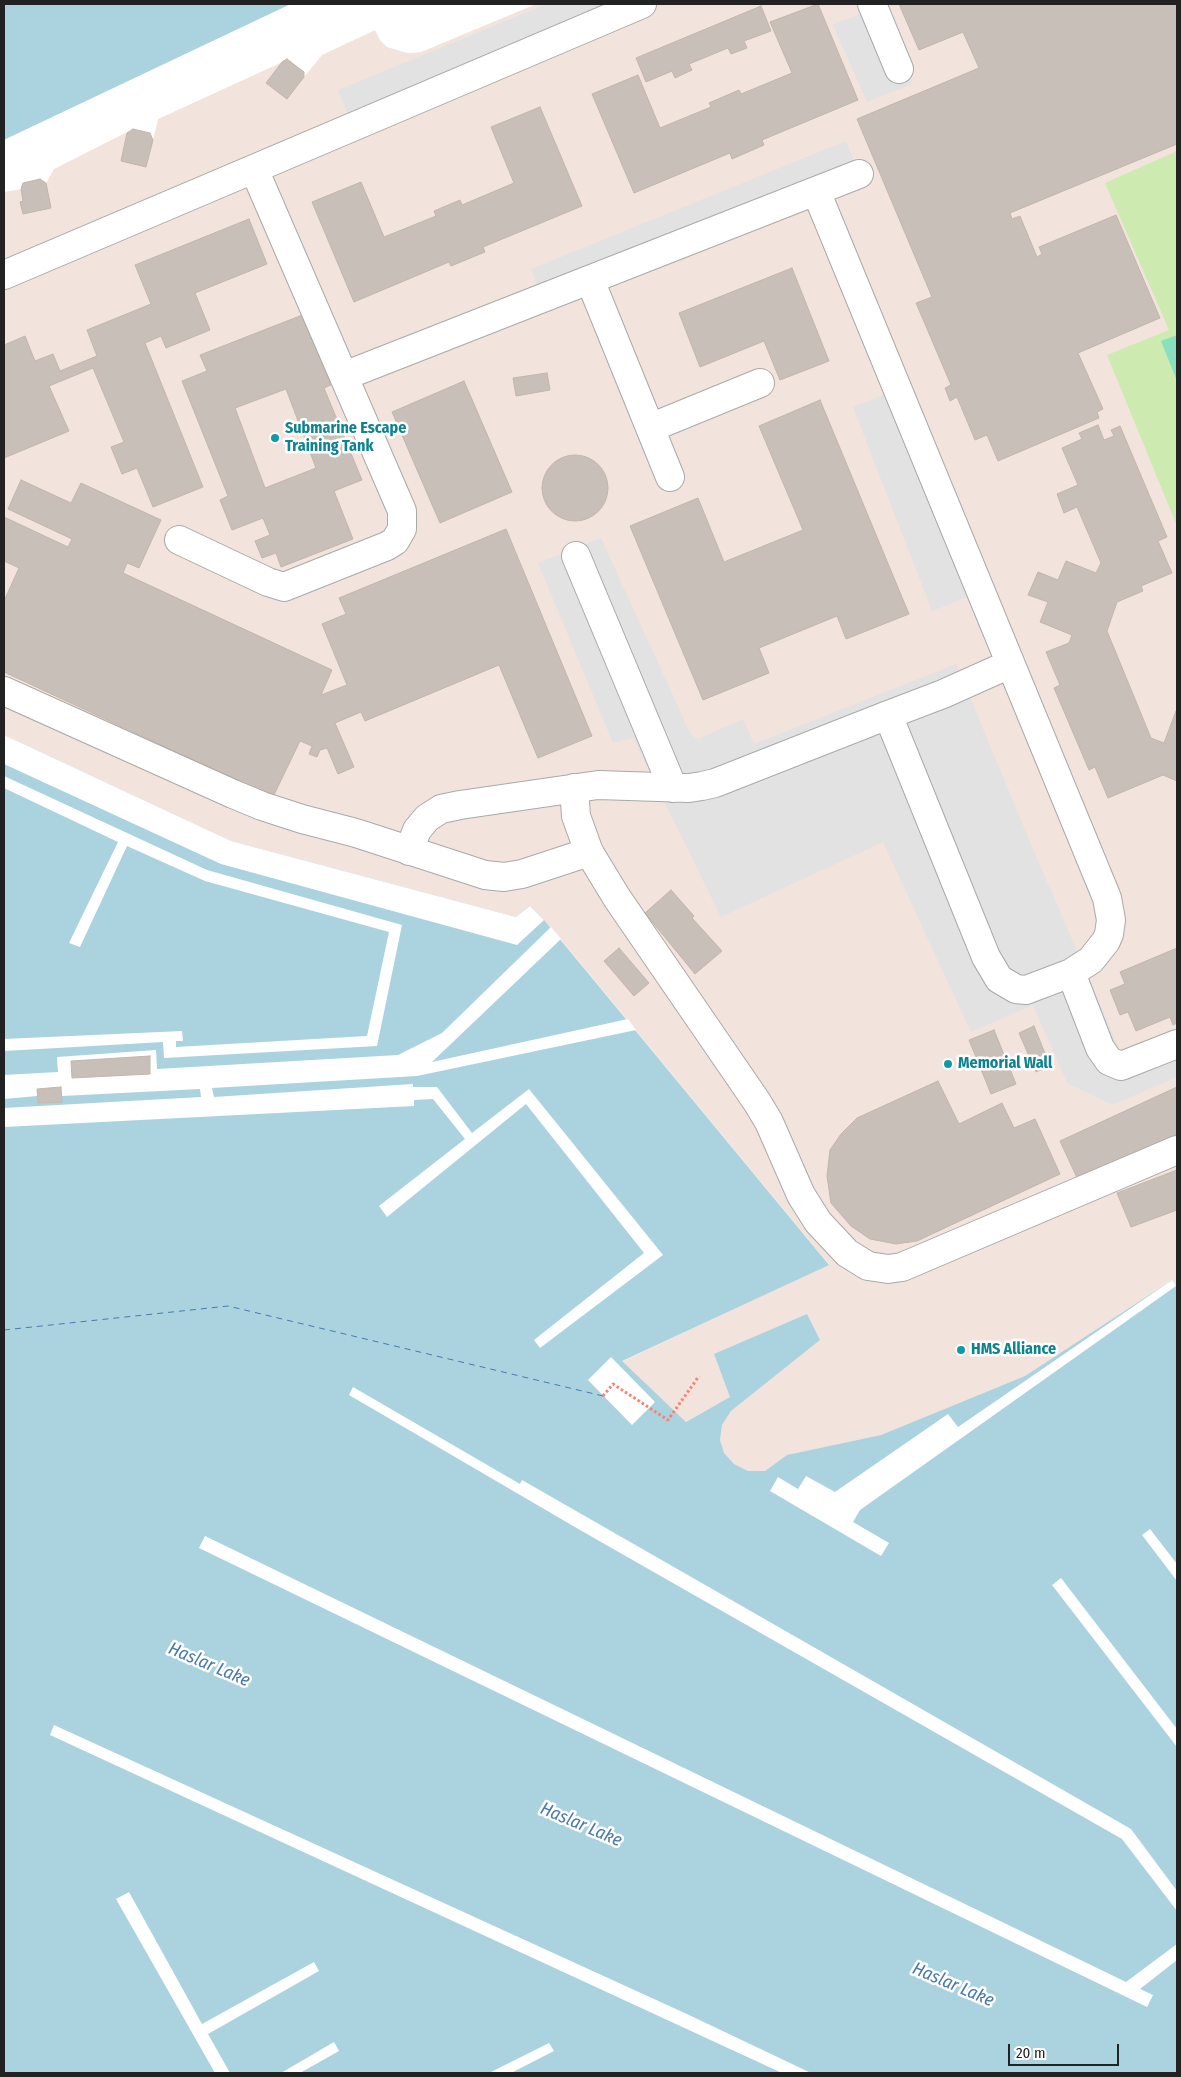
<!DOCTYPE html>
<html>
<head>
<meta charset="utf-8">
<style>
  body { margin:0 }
  #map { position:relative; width:1181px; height:2077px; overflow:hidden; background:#f2efe9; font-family:"Fira Sans Condensed",sans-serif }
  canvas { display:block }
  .frame { position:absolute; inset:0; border:5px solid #222; pointer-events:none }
  .scale { position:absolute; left:1008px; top:2044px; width:111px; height:22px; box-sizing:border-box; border:2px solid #222; border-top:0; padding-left:6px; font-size:15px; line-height:18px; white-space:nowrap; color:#222; -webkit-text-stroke:4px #fff; paint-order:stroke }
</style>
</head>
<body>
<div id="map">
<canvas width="1181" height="2077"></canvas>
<div class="frame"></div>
<div class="scale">20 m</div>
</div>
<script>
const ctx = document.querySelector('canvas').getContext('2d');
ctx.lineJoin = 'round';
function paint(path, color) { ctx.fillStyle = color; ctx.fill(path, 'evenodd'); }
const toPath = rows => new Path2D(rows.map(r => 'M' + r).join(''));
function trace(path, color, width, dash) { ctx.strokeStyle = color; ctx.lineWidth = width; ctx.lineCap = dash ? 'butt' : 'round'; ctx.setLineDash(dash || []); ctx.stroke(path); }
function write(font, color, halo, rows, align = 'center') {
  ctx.font = font + ' "Fira Sans Condensed",sans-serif'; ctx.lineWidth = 5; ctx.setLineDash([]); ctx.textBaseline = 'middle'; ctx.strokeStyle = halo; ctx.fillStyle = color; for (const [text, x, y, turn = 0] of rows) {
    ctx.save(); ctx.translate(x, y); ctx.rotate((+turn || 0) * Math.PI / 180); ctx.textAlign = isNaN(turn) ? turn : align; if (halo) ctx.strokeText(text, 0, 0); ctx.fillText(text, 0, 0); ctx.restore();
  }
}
paint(toPath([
  [536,4,1177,4,1177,1287,1172,1280,1025,1376,881,1435,788,1455,765,1471,748,1471,734,1464,724,1454,720,1440,722,1425,731,1411,820,1340,714,1354,731,1397,685,1422,622,1362,829,1264,555,932,530,907,516,917,231,841,4,735,4,192,21,189,23,183,40,179,46,183,54,169,133,129,150,133,153,139,158,119,287,59,304,72,304,77,321,55,376,30,380,40,387,47,414,53,421,52]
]), '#f3e3dd');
paint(toPath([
  [1177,151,1177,526,1107,355,1169,330,1105,183]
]), '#cdebb0');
paint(toPath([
  [1177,335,1177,381,1161,341]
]), '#88e0be');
paint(toPath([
  [547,4,642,4,353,127,338,90],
  [879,6,912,84,867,102,833,25],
  [846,141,859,174,543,298,531,269],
  [898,389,980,592,932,611,853,407],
  [601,538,691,735,698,739,743,719,754,744,956,664,1028,837,1126,1065,1177,1044,1177,1077,1112,1105,1067,1083,1033,1005,971,1032,883,842,721,917,633,738,613,743,538,563]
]), '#e2e2e2');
paint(toPath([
  [4,4,291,4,4,140],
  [4,735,231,841,516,917,530,906,544,920,829,1265,622,1361,686,1422,730,1397,714,1354,807,1314,820,1340,731,1411,722,1425,720,1440,724,1453,734,1464,748,1471,765,1471,787,1455,881,1435,1025,1376,1172,1280,1177,1287,1177,2073,4,2073]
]), '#aad3df');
paint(toPath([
  [291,4,536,4,421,52,407,53,387,47,380,40,375,30,322,55,304,77,303,71,287,60,158,119,153,140,150,133,133,129,54,169,46,183,40,179,23,183,21,189,4,192,4,140],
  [4,735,231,841,516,917,530,906,544,920,517,945,221,864,4,764],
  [4,776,207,870,402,925,377,1046,164,1058,163,1042,4,1051,4,1039,182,1031,183,1041,176,1041,176,1047,367,1036,389,932,205,881,127,846,80,947,69,943,118,842,4,788],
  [551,927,561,939,432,1062,628,1019,636,1030,417,1076,212,1088,214,1097,413,1084,413,1087,437,1087,472,1133,529,1089,663,1255,540,1348,534,1340,644,1253,526,1104,387,1217,379,1206,465,1139,433,1099,414,1100,414,1106,4,1127,4,1108,201,1097,200,1089,62,1096,62,1102,38,1103,37,1096,4,1099,4,1075,58,1072,57,1057,156,1050,157,1069,398,1055,442,1033],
  [1172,1280,1176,1286,860,1510,853,1522,889,1543,881,1556,770,1491,778,1477,798,1489,806,1476,835,1492,948,1414,958,1427],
  [611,1357,655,1402,632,1425,588,1380],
  [353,1387,520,1484,522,1480,1131,1829,1177,1891,1177,1911,1122,1839,580,1530,349,1395],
  [1150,1529,1177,1564,1177,1581,1142,1535],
  [205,1536,1126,1982,1177,1944,1177,1960,1140,1989,1153,1995,1147,2007,199,1548],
  [1061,1578,1177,1729,1177,1747,1052,1585],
  [54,1725,689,2015,811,2073,782,2073,50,1735],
  [129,1892,202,2024,314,1962,319,1971,208,2034,230,2073,215,2073,116,1899],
  [334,2042,339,2051,300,2073,281,2073],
  [549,2043,554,2051,511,2073,489,2073]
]), '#fff');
trace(toPath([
  [4,1330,228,1306,603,1396]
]), '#4a7aab', 1, [6, 5]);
const building = toPath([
  [818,4,858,100,762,140,764,145,732,159,730,153,634,193,592,94,638,75,660,128,711,107,709,103,739,90,741,94,792,73,770,22,818,4],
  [899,4,1177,4,1177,144,1010,213,1012,219,1020,216,1037,257,1042,254,1039,247,1116,215,1160,318,1078,353,1103,409,1097,412,1099,418,998,461,987,435,975,440,957,397,950,401,945,388,951,385,916,303,932,297,857,119,979,68,963,32,919,50,899,4],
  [761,6,771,31,744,41,747,48,731,54,728,48,689,64,692,70,675,78,672,71,646,82,636,58,761,6],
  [287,59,304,72,304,77,287,99,266,83,282,62,287,59],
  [540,107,582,206,483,247,485,252,451,266,449,262,354,302,312,202,361,182,384,237,436,216,434,211,460,200,462,205,514,183,491,127,540,107],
  [133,129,150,133,153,140,146,167,121,161,127,133,133,129],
  [40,179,46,183,51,208,23,214,20,202,23,201,21,189,23,183,40,179],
  [249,219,267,264,195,293,210,330,166,348,161,336,145,343,203,487,153,507,137,468,122,474,111,447,124,442,93,368,49,386,69,431,4,458,4,345,25,336,35,361,53,354,60,371,97,356,87,330,151,304,135,265,249,219],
  [792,268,829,361,780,380,764,341,700,367,679,313,792,268],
  [305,314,333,384,324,388,362,480,334,491,353,539,281,567,276,553,262,558,255,541,270,535,263,518,232,530,220,500,228,496,182,381,207,371,200,355,305,314],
  [547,373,550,390,516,396,513,378,547,373],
  [464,381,512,492,440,523,392,412,464,381],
  [286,389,316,468,265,488,235,408,286,389],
  [820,400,909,614,846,639,837,616,759,648,769,673,703,700,630,526,698,498,724,562,803,530,759,426,820,400],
  [1098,425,1104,440,1114,436,1111,430,1120,426,1167,537,1158,541,1172,573,1141,586,1143,591,1117,602,1107,631,1151,738,1164,743,1176,711,1177,711,1177,781,1163,775,1108,798,1095,767,1089,770,1054,688,1060,685,1046,652,1069,643,1072,635,1040,622,1048,602,1028,595,1038,572,1058,580,1066,561,1096,573,1101,563,1077,507,1064,513,1057,494,1078,485,1062,448,1082,439,1079,433,1098,425],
  '542 488a33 33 0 1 1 66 0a33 33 0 1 1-66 0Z',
  [21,480,71,503,81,483,161,520,139,568,127,563,123,573,332,670,321,695,347,685,322,624,346,614,339,598,506,529,592,736,538,758,499,665,365,721,361,712,335,723,354,767,338,774,327,748,320,750,317,757,309,754,312,746,300,741,273,797,4,672,4,601,19,568,4,561,4,517,68,547,72,539,8,509,21,480],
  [671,890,694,916,692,918,722,951,695,974,645,913,671,890],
  [619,948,649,983,634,996,604,961,619,948],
  [1177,948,1177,1023,1173,1025,1170,1017,1136,1031,1128,1012,1120,1015,1110,990,1125,984,1120,972,1177,948],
  [1034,1026,1050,1066,1036,1072,1019,1033,1034,1026],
  [994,1030,1016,1084,991,1094,969,1040,994,1030],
  [150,1056,150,1074,72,1078,71,1061,150,1056],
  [938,1081,959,1124,1002,1103,1014,1128,1035,1119,1060,1174,917,1241,896,1244,870,1239,851,1226,831,1203,827,1176,830,1150,841,1134,857,1118,938,1081],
  [61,1087,62,1102,38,1103,37,1089,61,1087],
  [1177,1087,1177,1134,1078,1180,1060,1141,1177,1087],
  [1177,1170,1177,1210,1131,1227,1117,1193,1177,1170]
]);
paint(building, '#c7bfb8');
trace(building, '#c4b6ab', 1);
const minor = toPath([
  [872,4,899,69],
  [816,191,1107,898,1111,920,1109,934,1106,941,1091,960,1071,973,1100,1048,1109,1061,1121,1066,1177,1044],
  [4,275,642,4],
  [590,280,670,477],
  [344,376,859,174],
  [650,428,760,383],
  [179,540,268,582,284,587,387,546,395,541,402,529,402,511,254,169],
  [576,556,673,788],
  [4,691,233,794,262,806,302,819,356,833,485,875,504,877,522,874,589,852,617,898,757,1102,769,1122,801,1195,818,1222,847,1253,868,1266,888,1269,902,1267,1177,1150],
  [888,715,943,694,1010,664],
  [574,788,576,816,589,852],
  [409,851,417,830,427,818,441,809,460,805,598,785,689,788,702,786,715,783,888,715,986,957,999,979,1016,989,1026,990,1071,973]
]);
trace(minor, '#a9a9a9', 30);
trace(toPath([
  [603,1396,613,1384,668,1420,699,1376]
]), '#fa8072', 3, [2.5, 2.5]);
trace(minor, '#fff', 28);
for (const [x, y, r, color] of [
  [275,438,5,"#0f9aa8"],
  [948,1064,5,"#0f9aa8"],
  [961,1350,5,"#0f9aa8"]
]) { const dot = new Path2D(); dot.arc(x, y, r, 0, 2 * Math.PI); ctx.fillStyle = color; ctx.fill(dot); trace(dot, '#fff', 2); }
write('bold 16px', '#0d838f', '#fff', [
  ["Submarine Escape",285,429],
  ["Training Tank",285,447],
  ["Memorial Wall",958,1064],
  ["HMS Alliance",971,1350]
], 'left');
write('italic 18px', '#4a7aab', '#fff', [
  ["Haslar Lake",209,1665,23],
  ["Haslar Lake",581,1825,23],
  ["Haslar Lake",953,1985,23]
]);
</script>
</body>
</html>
